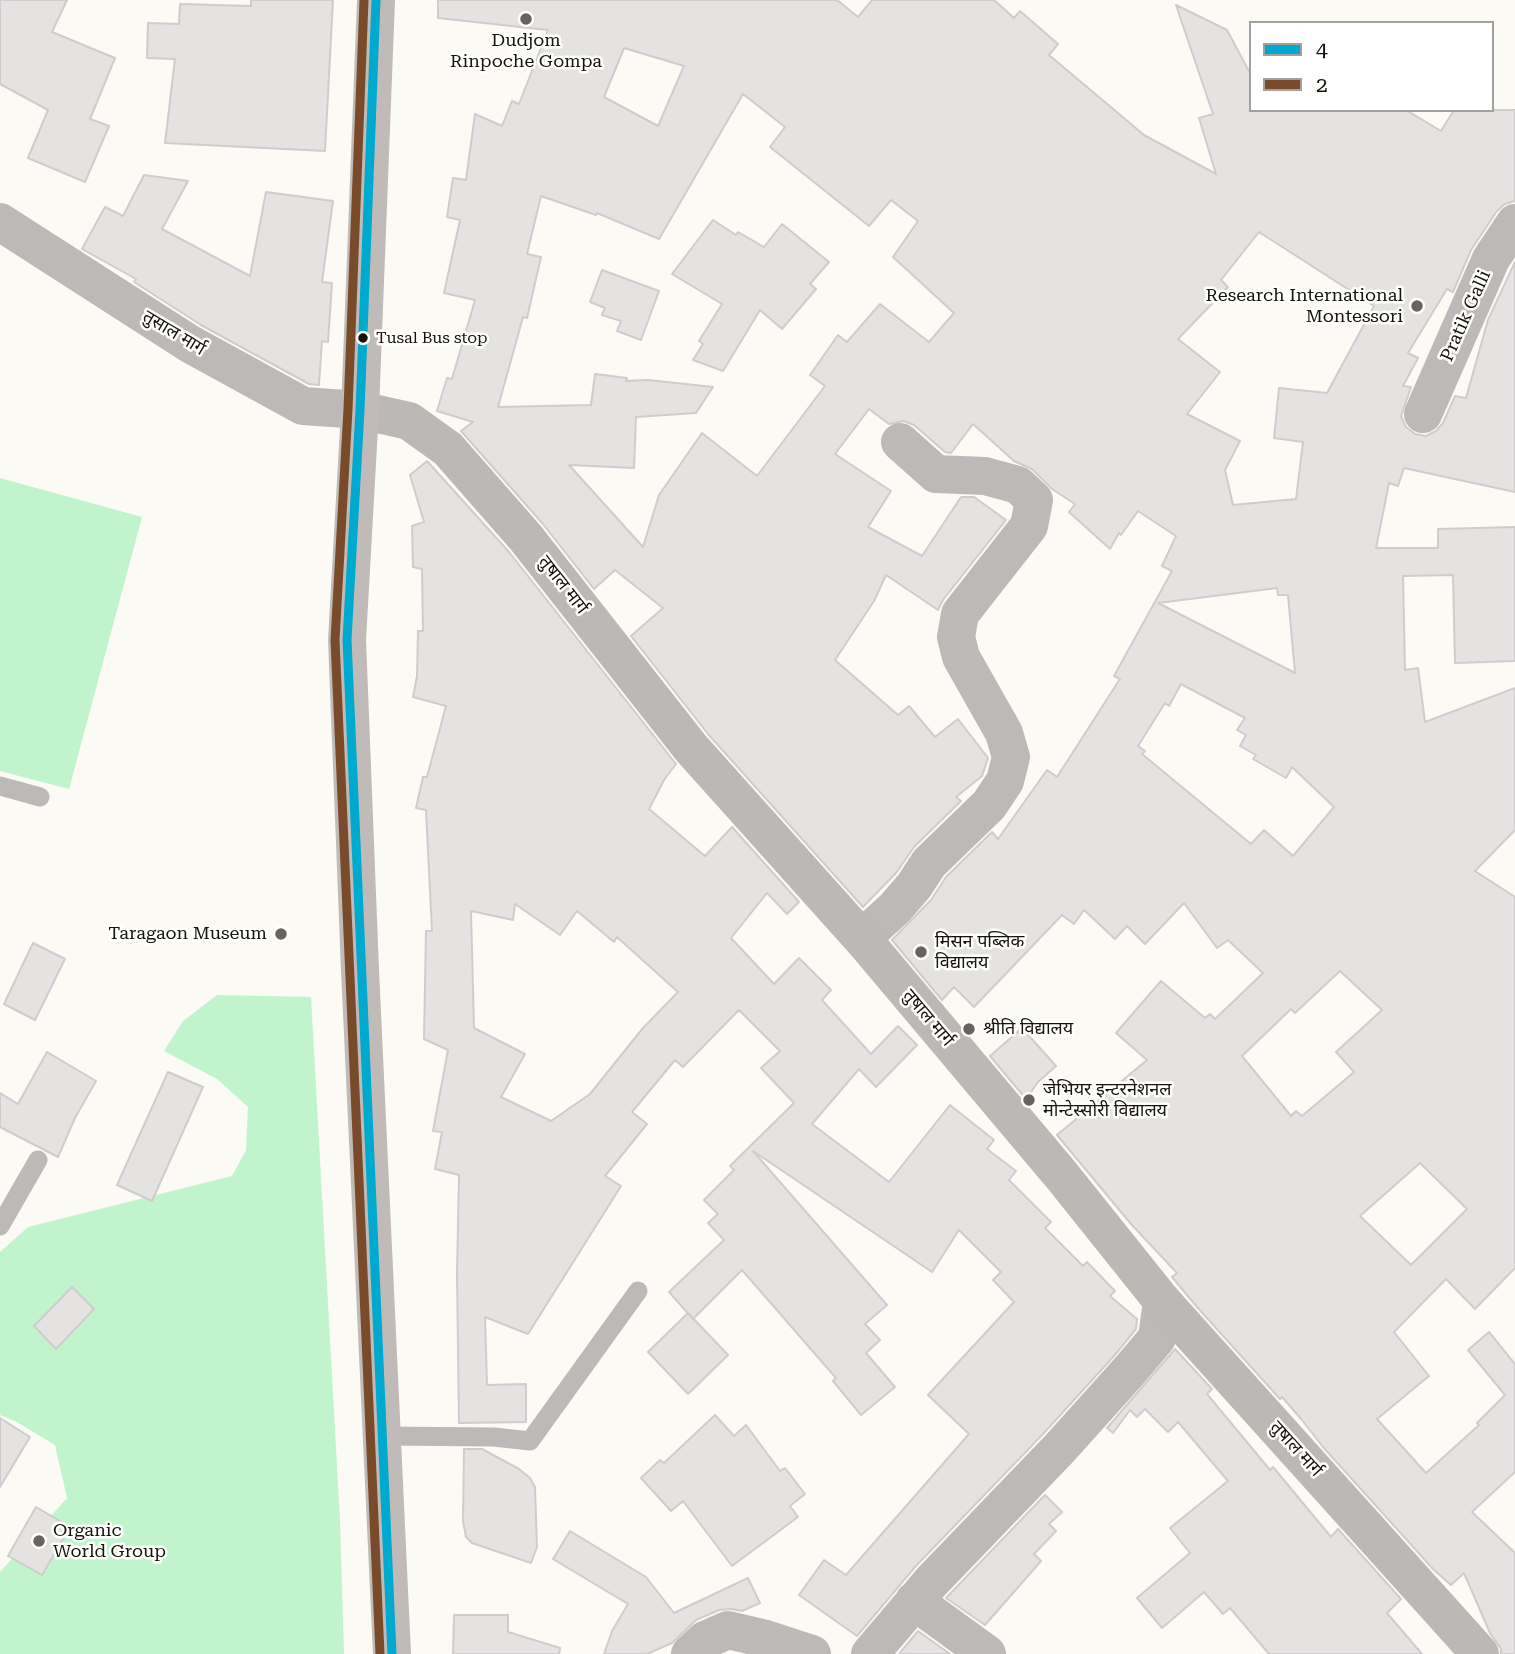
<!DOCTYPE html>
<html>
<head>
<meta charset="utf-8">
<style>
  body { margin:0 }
  #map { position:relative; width:1515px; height:1654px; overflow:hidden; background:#fcfaf4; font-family:"Roboto Serif",serif }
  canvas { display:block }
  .legend { position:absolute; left:1249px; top:21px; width:245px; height:91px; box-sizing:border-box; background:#fff; border:2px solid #a2a19d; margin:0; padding:9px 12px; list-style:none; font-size:21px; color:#16130a }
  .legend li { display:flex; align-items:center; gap:14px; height:35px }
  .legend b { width:35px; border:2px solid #a2a19d }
</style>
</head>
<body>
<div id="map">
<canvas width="1515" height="1654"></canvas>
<ul class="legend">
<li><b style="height:9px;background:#00a9ce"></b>4</li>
<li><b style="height:9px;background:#7a4b2a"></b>2</li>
</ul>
</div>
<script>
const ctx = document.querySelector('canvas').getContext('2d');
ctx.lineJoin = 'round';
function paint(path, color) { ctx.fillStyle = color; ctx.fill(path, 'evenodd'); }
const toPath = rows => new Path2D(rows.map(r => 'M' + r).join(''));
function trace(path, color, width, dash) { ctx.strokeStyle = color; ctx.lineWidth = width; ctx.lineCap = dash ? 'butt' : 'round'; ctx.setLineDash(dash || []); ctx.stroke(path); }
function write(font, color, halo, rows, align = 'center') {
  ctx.font = font + ' "Roboto Serif","Noto Sans Devanagari",serif'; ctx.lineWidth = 5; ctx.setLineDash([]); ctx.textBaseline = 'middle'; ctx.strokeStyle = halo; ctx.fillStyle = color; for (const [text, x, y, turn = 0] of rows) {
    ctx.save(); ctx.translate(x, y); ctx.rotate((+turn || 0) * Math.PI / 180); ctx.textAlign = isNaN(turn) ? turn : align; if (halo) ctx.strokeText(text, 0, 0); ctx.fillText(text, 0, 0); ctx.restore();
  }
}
paint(toPath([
  [0,478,142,517,69,789,0,771],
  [217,995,311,997,340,1520,344,1654,0,1654,0,1572,67,1498,55,1445,15,1421,0,1415,0,1252,28,1227,232,1176,246,1150,248,1107,217,1079,164,1051,183,1021]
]), '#c1f3cd');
const building = toPath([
  [0,0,67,0,52,32,115,58,90,119,109,126,85,182,28,158,48,110,0,84,0,0],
  [251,0,333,0,325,151,165,143,175,59,147,58,148,23,179,24,180,4,251,6,251,0],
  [438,0,837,0,858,17,872,0,994,0,1014,18,1020,11,1058,44,1049,55,1144,135,1216,174,1199,118,1213,114,1176,5,1227,30,1251,75,1251,110,1406,110,1441,131,1454,110,1515,110,1515,201,1505,204,1497,211,1471,250,1453,292,1447,289,1408,353,1418,358,1403,386,1411,387,1401,416,1406,427,1415,434,1426,436,1436,431,1443,423,1455,396,1466,398,1488,320,1515,262,1515,492,1404,468,1398,486,1389,483,1376,548,1438,548,1438,529,1515,527,1515,661,1455,663,1453,575,1403,576,1405,670,1418,668,1425,722,1515,688,1515,830,1475,871,1515,897,1515,1268,1475,1309,1446,1279,1394,1332,1429,1376,1377,1419,1426,1473,1479,1425,1477,1423,1505,1395,1468,1350,1489,1332,1515,1364,1515,1472,1472,1512,1515,1553,1515,1654,1501,1654,1501,1649,1490,1633,1464,1573,1451,1585,1433,1569,1323,1447,1302,1420,1282,1397,1280,1399,1197,1307,1172,1277,1177,1273,1131,1224,1057,1135,1147,1060,1116,1033,1161,981,1205,1018,1210,1014,1215,1019,1263,973,1228,940,1217,948,1184,903,1145,944,1127,926,1115,939,1084,910,1074,924,1062,915,974,1007,954,987,942,1000,892,940,931,900,946,877,992,832,998,839,1047,770,1057,777,1120,679,1114,676,1172,571,1162,566,1176,536,1138,511,1121,535,1119,533,1110,549,1069,512,1075,504,1052,489,1032,469,1014,461,973,424,951,453,945,452,914,425,904,421,889,424,869,409,835,454,891,491,868,527,922,556,961,497,974,497,1006,520,943,600,938,610,886,575,874,601,835,660,898,715,909,706,935,737,958,719,988,758,982,776,956,797,961,801,914,847,896,873,863,907,708,734,631,636,663,608,615,570,594,589,543,524,461,431,473,422,437,411,447,378,452,379,475,300,444,293,460,220,447,217,453,178,466,180,475,114,502,126,512,101,519,104,548,30,438,18,438,0],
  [624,48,684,66,658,126,604,97,624,48],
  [743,94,785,127,770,147,869,226,891,200,918,221,893,257,954,313,929,342,880,304,847,342,838,335,810,375,825,386,757,476,702,433,659,495,643,547,569,465,634,468,636,417,696,413,713,387,648,380,626,381,627,378,595,374,591,405,498,407,523,317,527,318,541,257,527,254,541,196,596,215,597,213,659,239,743,94],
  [1259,232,1374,306,1327,393,1279,388,1274,438,1303,442,1296,499,1233,505,1225,470,1240,441,1187,414,1220,372,1178,339,1228,287,1221,280,1259,232],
  [1277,588,1278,595,1288,595,1295,673,1158,603,1277,588],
  [1181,684,1245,718,1237,730,1246,735,1240,746,1256,755,1253,759,1286,778,1292,767,1334,807,1293,856,1264,830,1251,844,1142,754,1145,751,1138,746,1165,703,1169,706,1181,684],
  [1340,971,1382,1010,1336,1052,1354,1072,1302,1116,1296,1111,1291,1116,1242,1056,1291,1009,1295,1013,1340,971],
  [1420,1163,1467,1209,1411,1265,1360,1216,1420,1163],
  [144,175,188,181,162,229,250,276,266,192,333,201,322,282,332,283,328,342,322,341,319,385,309,384,201,325,134,282,136,279,82,249,105,207,123,216,144,175],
  [713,220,736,235,738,232,764,247,782,224,829,262,810,284,816,289,782,329,760,310,723,371,693,360,703,344,699,341,722,304,672,274,713,220],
  [602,270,659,291,641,340,617,331,621,321,602,315,605,308,590,302,602,270],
  [427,461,509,552,676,764,664,780,649,809,705,856,732,827,799,902,787,914,767,893,731,938,774,984,799,958,831,990,822,1000,871,1054,898,1026,917,1045,876,1087,859,1069,812,1124,889,1182,950,1105,994,1140,987,1149,1016,1171,1009,1180,1051,1222,1045,1228,1083,1266,1087,1262,1115,1291,1110,1296,1137,1319,1136,1329,1114,1356,1043,1434,915,1567,857,1636,799,1595,824,1560,846,1575,969,1434,928,1395,1014,1302,993,1280,1001,1272,959,1230,932,1272,753,1151,887,1305,865,1324,880,1340,866,1353,895,1387,861,1415,833,1381,836,1378,742,1270,693,1319,669,1292,724,1240,708,1223,718,1214,704,1200,734,1170,730,1166,794,1103,761,1068,780,1051,739,1010,683,1067,675,1060,632,1112,647,1124,605,1176,621,1186,528,1334,485,1317,487,1385,526,1384,526,1422,459,1423,457,1274,459,1175,435,1169,442,1132,433,1131,448,1050,424,1039,426,931,432,931,426,810,416,808,423,777,427,777,446,706,413,697,417,676,418,631,423,631,422,569,413,567,412,526,424,522,410,475,427,461],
  [515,904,560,935,577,911,614,942,617,937,678,992,643,1028,590,1094,551,1121,501,1097,525,1054,474,1028,471,911,513,920,515,904],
  [33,943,65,959,35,1020,4,1004,33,943],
  [1022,1028,1056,1066,1038,1082,1026,1099,990,1056,1022,1028],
  [47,1052,96,1081,75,1118,58,1157,0,1127,0,1093,18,1104,47,1052],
  [168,1072,203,1087,152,1201,117,1185,168,1072],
  [72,1287,94,1309,56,1349,34,1326,72,1287],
  [688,1313,728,1355,688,1394,648,1352,688,1313],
  [1175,1349,1212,1389,1207,1394,1270,1470,1273,1467,1331,1537,1338,1529,1401,1599,1387,1613,1422,1654,1269,1654,1230,1608,1223,1614,1204,1592,1162,1628,1137,1598,1190,1553,1170,1528,1228,1481,1178,1422,1168,1432,1145,1409,1137,1417,1130,1410,1113,1433,1107,1428,1175,1349],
  [715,1415,734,1436,746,1425,780,1471,785,1468,805,1494,790,1506,798,1517,732,1566,683,1501,671,1511,641,1478,660,1460,664,1463,715,1415],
  [0,1418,30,1437,0,1487,0,1418],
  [464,1449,482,1449,519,1469,530,1478,535,1487,537,1547,531,1563,472,1543,466,1537,463,1521,464,1449],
  [1045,1495,1062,1512,1049,1524,1056,1531,1034,1554,1041,1561,985,1625,946,1598,1045,1495],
  [36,1507,70,1527,42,1575,8,1556,36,1507],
  [570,1531,646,1577,674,1613,748,1578,760,1603,742,1611,732,1609,719,1610,696,1620,672,1643,647,1654,604,1654,612,1631,628,1604,553,1559,570,1531],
  [454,1615,508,1615,508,1632,560,1648,559,1654,453,1654,454,1615],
  [918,1631,950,1654,899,1654,918,1631]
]);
paint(building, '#e5e3e2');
trace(building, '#cfccce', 2);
trace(toPath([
  [0,786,40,797],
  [0,1226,38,1160],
  [381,1436,494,1437,530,1441,638,1291]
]), '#bdb9b8', 19);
trace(toPath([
  [0,222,190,344,303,406,360,410],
  [1423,414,1491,259,1515,223],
  [865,942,871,930,895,908,914,886,929,863,989,805,1005,781,1011,757,1004,733,961,657,956,637,960,614,1029,526,1034,500,1018,485,985,476,936,474,900,442],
  [914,1601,987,1654],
  [690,1654,705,1640,728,1630,766,1639,812,1654],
  [870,1654,931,1582,1059,1449,1130,1370,1157,1338,1162,1301]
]), '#bdb9b8', 38);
trace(toPath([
  [360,410,409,421,448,449,526,538,691,748,865,942,1062,1176,1162,1301,1480,1654]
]), '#bcb8b6', 38);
trace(toPath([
  [376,0,360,410,347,640,360,970,392,1654]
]), '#c0bbb8', 38);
trace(toPath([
  [376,0,360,410,347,640,392,1654]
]), '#00a9ce', 9);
trace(toPath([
  [364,0,348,409,335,640,380,1654]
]), '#7a4b2a', 9);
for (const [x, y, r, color] of [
  [526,19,7,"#66645c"],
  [1417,306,7,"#66645c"],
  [363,338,6,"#16130a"],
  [281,934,7,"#66645c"],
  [921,952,7,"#66645c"],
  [969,1029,7,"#66645c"],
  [1029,1100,7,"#66645c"],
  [39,1541,7,"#66645c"]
]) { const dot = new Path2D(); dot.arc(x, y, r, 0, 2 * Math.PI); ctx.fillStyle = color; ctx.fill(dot); trace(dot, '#fff', 2.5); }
write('16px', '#16130a', '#fff', [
  ["Tusal Bus stop",376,338]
], 'left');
write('18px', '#16130a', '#fff', [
  ["Dudjom",526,41,"center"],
  ["Rinpoche Gompa",526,62,"center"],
  ["Research International",1403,296,"right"],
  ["Montessori",1403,317,"right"],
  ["Taragaon Museum",267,934,"right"],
  ["मिसन पब्लिक",935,942],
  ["विद्यालय",935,963],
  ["श्रीति विद्यालय",983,1029],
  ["जेभियर इन्टरनेशनल",1043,1090],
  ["मोन्टेस्सोरी विद्यालय",1043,1111],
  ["Organic",53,1531],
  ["World Group",53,1552]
], 'left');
write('18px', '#16130a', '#fff', [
  ["Pratik Galli",1466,316,-66],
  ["तुसाल मार्ग",174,333,31],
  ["तुषाल मार्ग",563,585,52],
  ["तुषाल मार्ग",928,1018,50],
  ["तुषाल मार्ग",1296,1449,48]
]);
</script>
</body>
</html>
